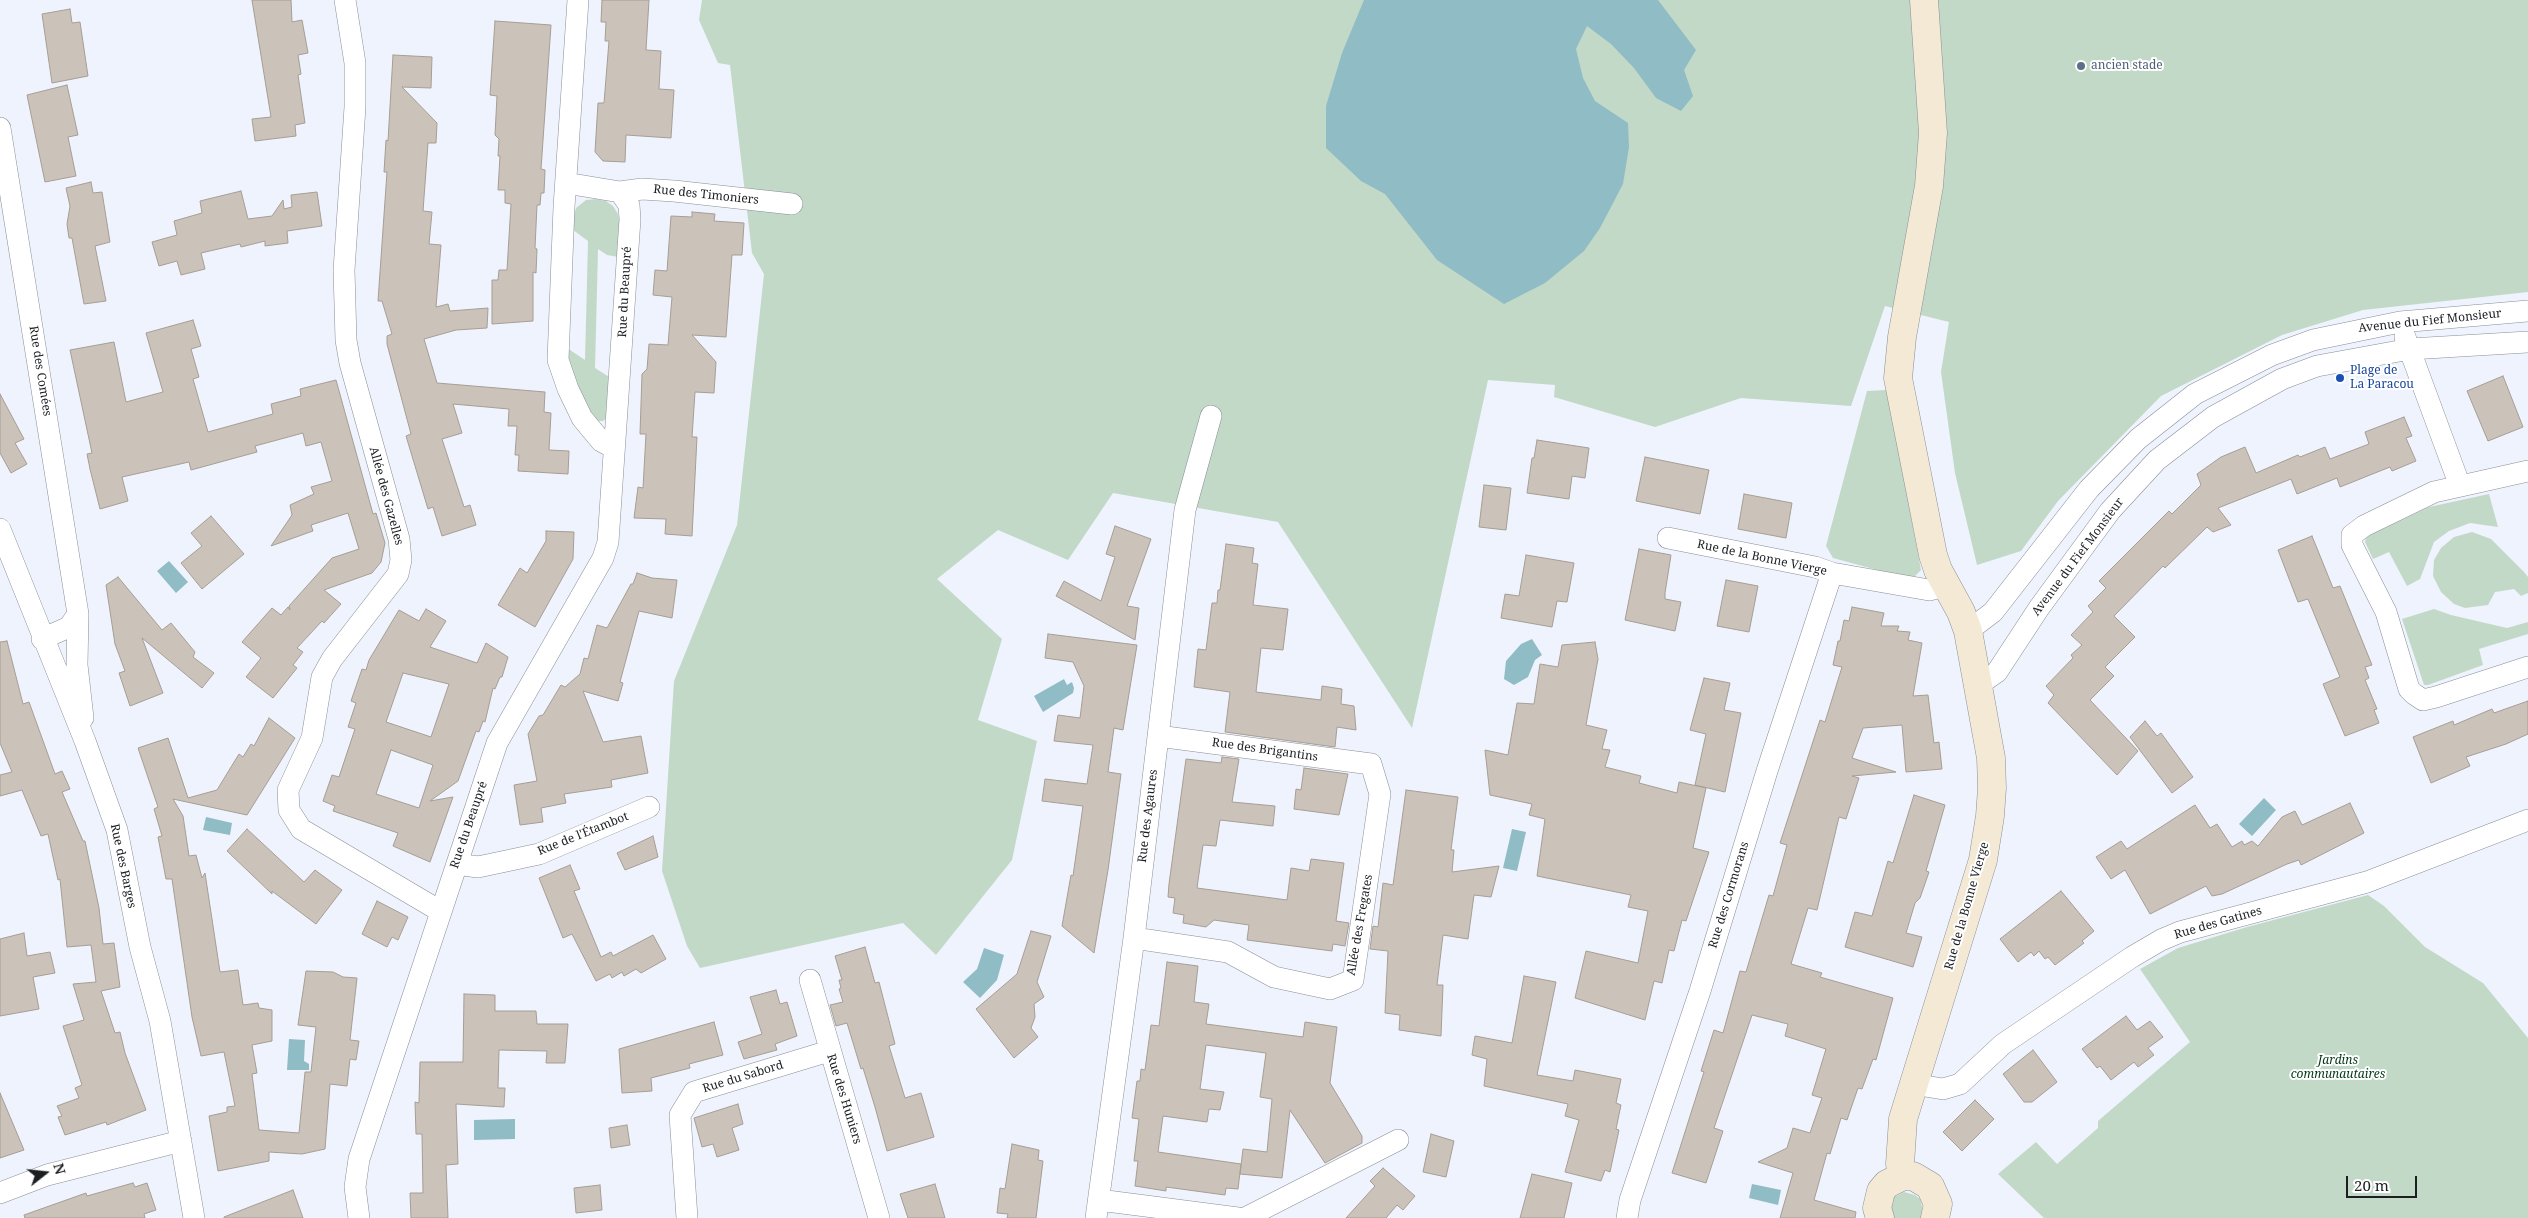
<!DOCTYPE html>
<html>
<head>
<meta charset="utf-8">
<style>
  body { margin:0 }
  #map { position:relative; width:2528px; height:1218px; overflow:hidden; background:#eef3fd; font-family:"Noto Serif",serif }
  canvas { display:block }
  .north { position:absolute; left:20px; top:1148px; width:50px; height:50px; -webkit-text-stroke:4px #fff; paint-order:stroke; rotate:74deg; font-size:14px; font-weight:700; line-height:20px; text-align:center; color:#1c1e22 }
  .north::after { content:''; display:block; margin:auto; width:18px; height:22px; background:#1c1e22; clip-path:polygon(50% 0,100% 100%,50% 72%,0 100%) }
  .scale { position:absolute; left:2346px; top:1176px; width:71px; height:22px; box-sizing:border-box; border:2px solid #1c1e22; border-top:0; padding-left:6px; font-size:15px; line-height:18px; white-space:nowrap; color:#1c1e22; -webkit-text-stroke:4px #fff; paint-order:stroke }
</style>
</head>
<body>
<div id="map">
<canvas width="2528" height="1218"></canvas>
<div class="north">N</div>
<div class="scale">20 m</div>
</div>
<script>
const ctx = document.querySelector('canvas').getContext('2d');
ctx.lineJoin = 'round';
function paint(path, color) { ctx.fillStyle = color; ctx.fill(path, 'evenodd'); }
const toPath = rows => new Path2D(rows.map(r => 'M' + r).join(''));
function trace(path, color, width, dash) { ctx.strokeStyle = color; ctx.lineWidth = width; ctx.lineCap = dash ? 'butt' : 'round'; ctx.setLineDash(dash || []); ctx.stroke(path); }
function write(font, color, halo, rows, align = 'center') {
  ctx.font = font + ' "Noto Serif",serif'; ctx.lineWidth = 4; ctx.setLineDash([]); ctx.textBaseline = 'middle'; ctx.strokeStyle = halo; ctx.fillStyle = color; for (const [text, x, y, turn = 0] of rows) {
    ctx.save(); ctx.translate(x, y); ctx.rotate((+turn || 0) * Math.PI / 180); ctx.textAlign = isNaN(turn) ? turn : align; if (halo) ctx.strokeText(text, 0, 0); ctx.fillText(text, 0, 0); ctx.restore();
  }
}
paint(toPath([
  [702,0,2528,0,2528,292,2363,310,2282,335,2161,396,2058,501,2021,551,1977,565,1955,473,1941,372,1949,322,1885,306,1851,406,1741,398,1655,427,1554,397,1555,385,1488,380,1412,728,1278,522,1113,493,1068,560,998,530,937,579,1002,639,978,720,1037,741,1012,860,936,955,903,923,700,968,687,946,662,871,674,681,737,525,764,274,752,253,730,65,718,63,699,20],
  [596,199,606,201,613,206,618,214,620,224,619,257,607,255,598,249,595,368,614,380,610,415,603,421,595,421,572,382,567,348,585,360,588,241,573,230,573,219,576,208,586,200],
  [1887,390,1921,570,1914,577,1903,577,1833,558,1826,546,1867,391],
  [2489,494,2498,527,2470,523,2449,531,2434,542,2420,579,2407,586,2389,552,2373,559,2365,542,2366,537,2429,507],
  [2472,532,2491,539,2524,572,2528,577,2528,593,2521,596,2514,589,2495,592,2488,605,2465,608,2454,604,2441,592,2433,576,2434,560,2441,548,2454,537],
  [2434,609,2451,615,2507,628,2528,622,2528,634,2479,649,2483,665,2428,685,2424,685,2402,619],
  [2368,895,2384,906,2425,947,2483,983,2528,1038,2528,1218,2044,1218,1998,1174,2036,1142,2057,1164,2098,1128,2098,1121,2190,1042,2140,969,2178,948,2247,927],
  [1904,1192,1915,1195,1920,1199,1923,1210,1921,1218,1890,1218,1888,1208,1893,1198]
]), '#c2d9c7');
paint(toPath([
  [1364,0,1658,0,1696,50,1684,70,1693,96,1681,111,1656,98,1634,68,1611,44,1587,26,1576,49,1583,78,1595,101,1628,123,1629,147,1623,184,1600,228,1584,251,1545,283,1504,304,1437,260,1385,194,1361,181,1326,148,1326,106,1342,53],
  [169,561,188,582,176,593,157,571],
  [1532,639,1542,655,1535,660,1528,677,1514,685,1504,679,1506,661,1521,644],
  [1064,679,1067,685,1072,682,1074,688,1073,693,1043,712,1034,696],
  [2264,798,2276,810,2252,836,2239,824],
  [206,817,232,823,230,835,203,830],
  [1512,829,1526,832,1517,871,1503,868],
  [984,948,1004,955,997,980,980,998,963,982,977,969],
  [289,1039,305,1040,304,1061,309,1064,309,1070,287,1070],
  [515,1119,515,1139,474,1140,474,1120],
  [1752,1184,1781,1190,1778,1205,1749,1198]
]), '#90bcc5');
const building = toPath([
  [252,0,291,0,292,22,302,20,308,53,298,55,301,74,298,75,305,123,295,125,296,136,255,141,252,119,271,117,252,0],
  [602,0,649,0,646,50,661,51,659,89,674,90,671,138,626,135,625,162,603,161,595,152,598,103,604,103,609,41,605,41,606,22,601,22,602,0],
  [70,9,72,23,80,22,88,76,52,83,42,14,70,9],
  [495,21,551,25,541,169,545,170,544,193,541,193,540,205,537,205,535,248,537,249,536,273,533,272,533,321,492,324,492,280,498,280,499,270,507,270,511,204,505,203,505,190,498,190,500,156,498,156,499,139,495,135,497,96,490,95,495,21],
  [393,55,432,57,431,88,402,87,437,123,436,143,428,143,423,211,432,212,429,244,441,245,436,307,448,304,450,311,488,308,487,328,456,330,424,339,437,383,545,392,544,412,551,413,549,450,569,451,568,474,518,471,519,455,515,455,517,426,508,426,509,409,453,404,462,433,442,439,464,507,470,505,476,525,442,536,433,507,428,509,406,436,411,434,387,344,387,336,392,334,382,301,378,301,387,172,384,172,386,140,388,141,393,55],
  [67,85,78,135,68,137,76,176,45,182,27,95,67,85],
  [91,182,93,193,102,192,110,242,95,246,106,301,84,304,72,238,69,238,67,224,70,206,66,188,91,182],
  [241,191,248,219,272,216,283,200,284,209,292,207,291,195,317,192,322,226,287,231,288,243,265,246,265,241,241,247,240,244,201,253,205,269,181,275,177,261,159,266,152,242,177,235,174,221,202,213,200,201,241,191],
  [692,212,715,214,714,221,744,223,742,255,732,255,726,337,692,335,716,362,714,393,695,392,692,437,697,437,692,536,665,534,666,519,634,518,638,487,643,488,646,434,640,434,642,374,647,369,649,344,668,345,672,297,653,295,655,270,667,271,671,216,692,217,692,212],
  [193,320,201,346,191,349,199,377,193,379,208,432,273,414,271,404,301,396,300,389,336,380,373,514,376,513,385,543,381,562,372,573,324,590,341,604,324,623,322,621,297,648,303,652,293,665,297,668,273,698,246,677,261,658,242,642,272,608,281,615,288,607,290,610,289,606,332,558,359,549,348,513,311,525,313,531,271,546,292,515,290,505,314,494,311,487,332,481,321,442,306,446,303,433,255,446,257,452,191,470,189,462,122,477,128,501,100,509,90,469,87,454,92,453,70,350,114,342,126,402,163,392,146,333,193,320],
  [2503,376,2523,427,2488,441,2467,391,2503,376],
  [0,394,24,439,15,443,27,464,11,473,0,453,0,394],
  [2404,417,2412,436,2406,438,2416,461,2392,471,2390,467,2340,487,2337,478,2297,494,2291,479,2218,508,2231,525,2213,532,2207,527,2165,568,2163,566,2114,616,2135,637,2105,667,2114,676,2090,700,2138,751,2117,775,2048,703,2054,695,2046,686,2073,658,2071,655,2082,645,2071,635,2093,612,2088,606,2106,588,2099,581,2169,511,2172,514,2201,485,2197,474,2221,457,2245,447,2256,473,2298,455,2300,457,2325,447,2330,459,2369,444,2365,432,2404,417],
  [1537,440,1589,448,1585,478,1572,476,1569,499,1527,493,1532,458,1534,458,1537,440],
  [1645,457,1709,470,1700,514,1636,501,1645,457],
  [1484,485,1511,488,1506,530,1479,527,1484,485],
  [1744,494,1792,503,1786,538,1738,529,1744,494],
  [211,516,244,554,202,589,181,563,202,546,191,533,211,516],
  [1115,526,1151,539,1127,606,1139,608,1135,640,1056,596,1064,581,1101,601,1115,557,1106,554,1115,526],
  [546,531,574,532,573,559,535,627,498,605,520,568,527,573,546,541,546,531],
  [2312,536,2333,588,2340,586,2372,665,2365,667,2369,678,2365,680,2377,709,2374,710,2379,723,2345,736,2323,684,2340,677,2308,599,2298,602,2278,550,2312,536],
  [1226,544,1254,548,1252,563,1258,564,1253,605,1288,609,1283,650,1261,648,1256,692,1321,700,1322,686,1342,689,1341,704,1354,706,1356,730,1337,727,1335,747,1225,732,1230,692,1194,687,1198,649,1206,650,1212,603,1217,603,1218,590,1220,590,1226,544],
  [1639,549,1671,555,1665,593,1665,599,1681,602,1675,631,1625,620,1639,549],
  [1526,555,1574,563,1567,602,1557,601,1552,627,1501,618,1505,594,1519,596,1526,555],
  [637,573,652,578,677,580,672,618,639,611,620,682,623,683,618,701,583,691,603,742,641,736,648,773,611,780,612,787,564,794,566,803,541,808,543,822,520,825,514,785,537,781,528,734,539,716,543,715,561,685,565,687,580,674,584,658,588,659,597,625,607,628,631,584,633,584,637,573],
  [118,577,162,630,171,623,195,652,193,657,214,673,202,688,142,638,163,693,130,706,119,673,125,671,115,644,106,585,118,577],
  [1726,580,1758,586,1749,632,1717,626,1726,580],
  [1852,607,1884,613,1881,626,1899,626,1897,631,1910,632,1908,640,1922,643,1913,696,1928,695,1934,743,1939,742,1942,769,1906,772,1902,725,1863,728,1852,758,1896,772,1852,776,1859,778,1846,819,1839,817,1817,910,1808,908,1791,964,1822,973,1820,977,1893,998,1876,1060,1873,1059,1862,1089,1858,1088,1847,1120,1841,1118,1830,1154,1827,1153,1814,1200,1856,1212,1855,1218,1780,1218,1793,1173,1758,1162,1787,1148,1793,1128,1810,1133,1822,1098,1812,1095,1826,1049,1785,1036,1788,1024,1752,1015,1714,1128,1723,1131,1706,1183,1672,1173,1704,1072,1701,1071,1714,1030,1723,1033,1740,971,1746,972,1769,895,1773,896,1787,845,1780,843,1820,720,1825,722,1842,667,1833,665,1838,641,1840,641,1844,620,1849,621,1852,607],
  [426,609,446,621,430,647,477,663,486,643,508,657,502,677,500,677,495,689,493,688,485,722,483,721,479,732,476,731,458,781,430,801,453,797,430,862,393,846,398,833,333,811,335,806,323,801,332,775,339,777,355,729,348,727,356,703,351,701,362,669,366,670,369,660,399,610,419,621,426,609],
  [403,673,449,684,431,737,386,722,403,673],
  [391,750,433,765,419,808,376,794,391,750],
  [1048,634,1137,645,1123,730,1114,728,1108,772,1121,774,1108,870,1094,953,1062,926,1071,875,1073,876,1083,806,1042,801,1045,779,1087,784,1093,745,1054,741,1058,715,1080,718,1084,686,1073,662,1045,658,1048,634],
  [7,641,23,704,29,702,55,774,62,771,70,789,62,792,83,841,85,841,99,908,103,944,114,943,120,987,101,991,115,1033,120,1032,125,1053,146,1110,107,1125,106,1122,65,1135,58,1117,62,1116,57,1106,79,1098,75,1088,82,1085,63,1026,84,1020,73,984,96,982,91,945,67,947,60,879,58,880,48,834,41,836,22,790,0,796,0,775,12,772,0,743,0,642,7,641],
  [1595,642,1598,659,1586,725,1607,730,1602,749,1610,750,1605,767,1641,776,1639,783,1677,793,1679,782,1706,788,1693,848,1709,852,1686,921,1682,920,1674,951,1669,950,1662,983,1654,981,1645,1020,1575,998,1586,951,1638,963,1648,911,1628,907,1631,895,1537,876,1545,819,1529,815,1532,804,1490,795,1485,750,1508,755,1517,703,1534,704,1540,664,1558,667,1562,645,1595,642],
  [1704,678,1730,683,1724,710,1741,713,1725,792,1695,785,1706,734,1690,730,1704,678],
  [2528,701,2528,734,2506,744,2466,757,2470,766,2431,783,2413,737,2453,721,2454,725,2492,709,2494,713,2528,701],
  [269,718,295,738,247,815,173,799,183,816,189,856,196,855,202,878,205,873,220,972,238,970,243,1005,258,1003,259,1008,272,1010,272,1041,252,1045,257,1073,252,1074,259,1130,299,1133,305,1072,311,1072,316,1027,298,1025,306,971,333,972,343,977,357,978,350,1040,359,1041,356,1060,350,1059,347,1086,330,1084,325,1149,302,1154,269,1152,269,1161,218,1171,209,1116,227,1112,227,1107,235,1106,224,1052,201,1056,192,1017,172,879,166,879,158,837,162,836,154,809,158,807,138,748,168,738,188,798,217,790,239,754,243,757,251,744,254,746,269,718],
  [2145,721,2157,736,2161,733,2193,777,2172,793,2130,737,2145,721],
  [1222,757,1239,759,1232,802,1275,806,1273,826,1220,820,1216,846,1203,845,1197,888,1287,900,1291,868,1309,871,1311,859,1344,863,1336,921,1349,923,1345,946,1333,944,1332,951,1247,940,1249,925,1214,920,1206,927,1183,923,1184,915,1173,913,1175,898,1168,897,1169,884,1186,759,1221,763,1222,757],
  [1304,768,1348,774,1339,815,1294,809,1296,789,1301,790,1304,768],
  [1406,790,1458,797,1451,850,1454,850,1452,872,1499,866,1491,897,1474,895,1468,939,1443,935,1437,985,1443,985,1441,1036,1399,1030,1400,1015,1385,1013,1388,951,1370,949,1373,926,1378,927,1383,883,1393,885,1406,790],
  [1914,795,1945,805,1926,871,1929,872,1920,898,1915,903,1906,933,1922,937,1913,967,1845,947,1855,912,1872,916,1888,861,1893,863,1914,795],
  [2350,803,2364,833,2301,865,2299,860,2287,864,2222,894,2212,896,2206,886,2150,914,2125,870,2111,879,2096,857,2121,841,2127,849,2195,805,2210,828,2217,824,2232,847,2242,841,2244,845,2252,841,2258,846,2282,817,2295,811,2302,825,2350,803],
  [247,829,304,882,315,870,342,890,316,924,272,891,272,894,227,851,247,829],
  [653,836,658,857,625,870,617,853,653,836],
  [570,865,580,889,574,891,601,957,611,952,613,956,653,935,666,959,641,973,636,969,624,976,622,972,612,978,610,974,596,981,572,934,563,938,539,878,570,865],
  [2061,891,2094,931,2082,941,2084,943,2055,965,2048,957,2045,959,2039,951,2034,956,2031,952,2018,962,2000,939,2061,891],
  [377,901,408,917,398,940,392,937,387,947,362,934,377,901],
  [1031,931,1051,936,1037,982,1044,997,1034,1004,1035,1017,1031,1028,1038,1037,1014,1058,976,1009,1017,974,1031,931],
  [24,933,27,956,50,952,55,973,33,977,39,1009,0,1016,0,939,24,933],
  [865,947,875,983,879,982,895,1044,889,1046,905,1098,921,1093,934,1137,887,1151,875,1107,863,1068,861,1069,847,1023,836,1026,830,1005,843,1002,839,989,841,988,839,980,842,980,835,956,865,947],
  [1167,962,1198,966,1194,1002,1209,1004,1206,1024,1303,1037,1305,1022,1337,1027,1330,1083,1362,1136,1362,1143,1325,1163,1290,1110,1282,1178,1240,1174,1243,1149,1267,1152,1272,1099,1260,1097,1266,1053,1206,1045,1200,1089,1224,1092,1220,1110,1209,1109,1207,1122,1163,1116,1158,1152,1241,1164,1238,1189,1226,1188,1225,1195,1166,1187,1166,1191,1135,1186,1138,1161,1134,1161,1139,1119,1132,1118,1137,1081,1140,1081,1141,1069,1145,1070,1151,1025,1159,1026,1167,962],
  [1524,976,1556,982,1537,1075,1573,1081,1575,1070,1621,1079,1616,1103,1621,1105,1616,1129,1619,1130,1610,1172,1605,1170,1601,1181,1565,1172,1579,1120,1565,1116,1568,1104,1484,1086,1487,1059,1472,1055,1475,1036,1512,1043,1524,976],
  [776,990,780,1004,787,1002,797,1036,775,1044,777,1050,744,1059,738,1042,762,1034,750,997,776,990],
  [464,994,495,995,495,1011,536,1011,537,1024,568,1024,565,1063,546,1063,547,1051,499,1050,498,1088,505,1088,504,1107,456,1104,458,1164,446,1165,448,1218,411,1218,410,1193,423,1193,422,1134,416,1134,415,1102,419,1103,420,1062,463,1062,464,994],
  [2126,1016,2137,1030,2150,1021,2163,1037,2148,1048,2154,1055,2138,1067,2134,1062,2111,1080,2100,1066,2097,1068,2082,1049,2126,1016],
  [714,1022,723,1055,689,1064,690,1068,651,1078,652,1091,622,1093,619,1049,714,1022],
  [2033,1050,2057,1082,2032,1102,2024,1102,2003,1074,2033,1050],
  [0,1093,24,1150,0,1158,0,1093],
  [1975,1100,1994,1119,1962,1151,1943,1132,1975,1100],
  [738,1104,743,1124,732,1128,739,1150,717,1157,713,1144,702,1147,694,1118,738,1104],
  [627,1125,630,1145,611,1148,609,1128,627,1125],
  [1431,1134,1454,1141,1446,1177,1423,1172,1431,1134],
  [1012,1144,1039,1150,1038,1160,1043,1161,1036,1218,1007,1218,1008,1214,997,1213,1000,1188,1005,1189,1012,1144],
  [1383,1168,1415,1196,1403,1210,1397,1205,1386,1218,1346,1218,1375,1186,1370,1181,1383,1168],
  [1532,1174,1572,1183,1564,1218,1520,1218,1532,1174],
  [133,1183,135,1187,147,1183,156,1210,144,1214,145,1218,25,1218,24,1215,86,1193,87,1196,133,1183],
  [935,1184,945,1218,908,1218,900,1194,935,1184],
  [600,1185,602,1210,576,1213,574,1188,600,1185],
  [293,1190,303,1218,224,1218,224,1217,293,1190]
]);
paint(building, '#cbc2ba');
trace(building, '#a69d95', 1);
const street = toPath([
  [345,0,355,63,355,107,344,270,346,340,350,363,399,539,401,560,398,574,332,659,322,677,312,738,288,790,289,810,301,829,440,911],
  [578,0,564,207,558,360,568,389,582,418,601,441,614,448],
  [0,128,78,614],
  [620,192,642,189,674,191,792,204],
  [2405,337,2460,486],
  [2528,471,2434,492,2364,526,2352,535,2352,545,2386,612,2409,689,2414,694,2423,700,2436,697,2528,667],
  [0,529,85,741,117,830,140,947,160,1021,194,1218],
  [1668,538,1815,567,1832,573,1929,590,1945,586],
  [1968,631,1993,612,2089,489,2138,439,2195,394,2272,355,2313,340,2400,322,2528,311],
  [42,639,69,627,78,614,77,665,83,718],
  [1977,686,1997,672,2039,608,2110,511,2157,460,2213,417,2282,379,2317,366,2410,349,2528,342],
  [457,864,478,867,539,854,649,807],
  [1134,938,1228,952,1274,977,1330,989,1353,980,1380,794,1371,764,1158,736],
  [810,980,879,1218],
  [1913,1084,1943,1089,1960,1084,2003,1044,2132,957,2161,940,2180,932,2367,882,2528,820],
  [0,1193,47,1175,181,1141],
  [1099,1200,1238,1218],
  [359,1218,355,1187,359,1159,497,743,603,558,608,542,630,219,629,205,620,192,566,183],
  [687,1218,680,1115,694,1092,829,1051],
  [1096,1218,1134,938,1185,510,1211,416],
  [1245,1218,1398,1140],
  [1627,1218,1630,1200,1700,991,1767,771,1832,573]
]);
const secondary = toPath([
  [1903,1176,1900,1164,1903,1119,1983,860,1990,816,1992,788,1991,758,1968,631,1961,612,1938,570,1933,555,1898,378,1902,337,1929,186,1933,133,1924,0],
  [1880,1218,1877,1208,1881,1191,1887,1184,1903,1176,1913,1176,1930,1186,1938,1204,1935,1218]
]);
trace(street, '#898e97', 22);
trace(secondary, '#898e97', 29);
trace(street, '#fff', 21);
trace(secondary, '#f3e9d5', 28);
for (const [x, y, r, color] of [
  [2081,66,5,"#5c6f8a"],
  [2340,378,5,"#1a4fb4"]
]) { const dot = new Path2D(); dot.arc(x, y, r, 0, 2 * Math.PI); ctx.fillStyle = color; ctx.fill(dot); trace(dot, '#fff', 2); }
write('12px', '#4e5e75', '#fff', [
  ["ancien stade",2091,66]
], 'left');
write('12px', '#1c1e22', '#fff', [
  ["Rue des Timoniers",706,195,6],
  ["Rue du Beaupré",625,292,-87],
  ["Avenue du Fief Monsieur",2430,321,-6],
  ["Rue des Comées",40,371,81],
  ["Allée des Gazelles",386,496,75],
  ["Avenue du Fief Monsieur",2078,557,-53],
  ["Rue de la Bonne Vierge",1762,558,12],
  ["Rue des Brigantins",1265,750,8],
  ["Rue des Agaures",1148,816,-83],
  ["Rue du Beaupré",469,825,-71],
  ["Rue de l'Étambot",583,834,-22],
  ["Rue des Barges",123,866,78],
  ["Rue des Cormorans",1729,895,-73],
  ["Rue de la Bonne Vierge",1967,906,-74],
  ["Rue des Gatines",2218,923,-16],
  ["Allée des Fregates",1360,925,-80],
  ["Rue du Sabord",743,1077,-17],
  ["Rue des Huniers",844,1099,73]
]);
write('12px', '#164399', '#fff', [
  ["Plage de",2350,371],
  ["La Paracou",2350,385]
], 'left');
write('italic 12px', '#003615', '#fff', [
  ["Jardins",2338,1061],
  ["communautaires",2338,1075]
]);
</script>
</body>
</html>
